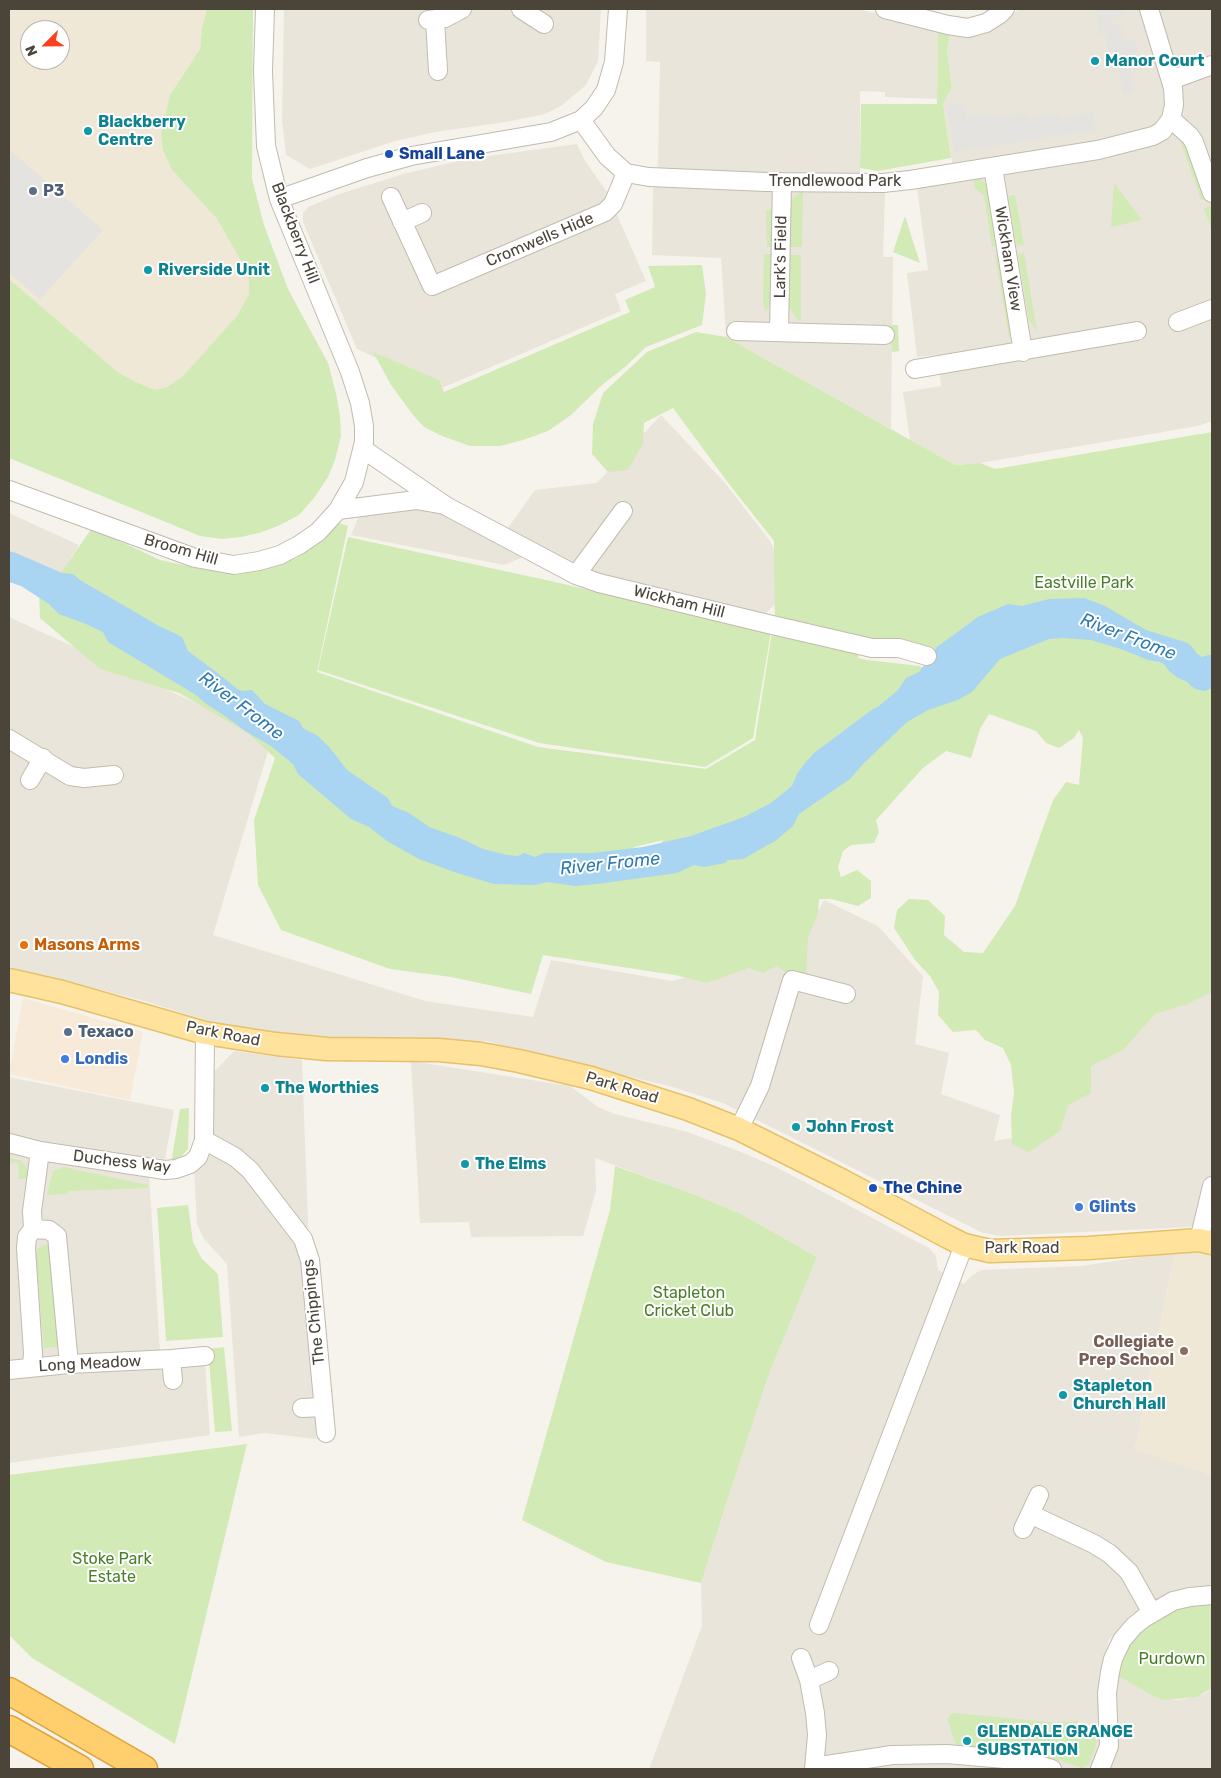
<!DOCTYPE html>
<html>
<head>
<meta charset="utf-8">
<style>
  body { margin:0 }
  #map { position:relative; width:1221px; height:1778px; overflow:hidden; background:#f6f3ec; font-family:Rubik,sans-serif }
  canvas { display:block }
  .frame { position:absolute; inset:0; border:10px solid #4b4439; pointer-events:none }
  .north { position:absolute; left:20px; top:20px; width:50px; height:50px; box-sizing:border-box; background:#fff; border:1px solid #b7b4b0; border-radius:50%; rotate:247deg; font-size:14px; font-weight:700; line-height:20px; text-align:center; color:#4b4439 }
  .north::after { content:''; display:block; margin:auto; width:18px; height:22px; background:#fc3f1d; clip-path:polygon(50% 0,100% 100%,50% 72%,0 100%) }
</style>
</head>
<body>
<div id="map">
<canvas width="1221" height="1778"></canvas>
<div class="frame"></div>
<div class="north">N</div>
</div>
<script>
const ctx = document.querySelector('canvas').getContext('2d');
ctx.lineJoin = 'round';
function paint(path, color) { ctx.fillStyle = color; ctx.fill(path, 'evenodd'); }
const toPath = rows => new Path2D(rows.map(r => 'M' + r).join(''));
function trace(path, color, width, dash) { ctx.strokeStyle = color; ctx.lineWidth = width; ctx.lineCap = dash ? 'butt' : 'round'; ctx.setLineDash(dash || []); ctx.stroke(path); }
function write(font, color, halo, rows, align = 'center') {
  ctx.font = font + ' Rubik,sans-serif'; ctx.lineWidth = 4; ctx.setLineDash([]); ctx.textBaseline = 'middle'; ctx.strokeStyle = halo; ctx.fillStyle = color; for (const [text, x, y, turn = 0] of rows) {
    ctx.save(); ctx.translate(x, y); ctx.rotate((+turn || 0) * Math.PI / 180); ctx.textAlign = isNaN(turn) ? turn : align; if (halo) ctx.strokeText(text, 0, 0); ctx.fillText(text, 0, 0); ctx.restore();
  }
}
paint(toPath([
  [284,9,601,9,598,61,586,85,561,106,545,114,506,122,435,132,395,141,310,169,286,155,282,120],
  [646,9,859,9,938,31,937,99,885,97,885,92,860,91,860,191,885,192,883,257,893,257,891,429,726,337,721,258,652,255,653,190,658,164,660,62,646,61],
  [1019,9,1212,9,1212,421,1198,426,980,463,955,465,910,440,903,392,941,386,938,355,917,357,907,273,928,270,917,188,955,182,943,104,952,88,947,51,950,34,978,36,991,32,1005,23],
  [577,144,585,161,607,192,646,281,615,294,621,311,442,388,357,349,303,222,303,213,308,207,339,194,407,173,467,159],
  [661,415,725,483,770,541,783,568,781,598,765,614,674,591,654,592,586,574,533,542,521,558,504,565,351,535,358,518,379,509,416,507,445,514,500,539,535,490,597,483],
  [9,513,79,545,58,578,9,556],
  [9,617,272,738,213,935,425,1001,533,1017,551,960,672,981,799,949,824,900,878,926,923,976,915,1044,949,1053,941,1094,1000,1115,994,1141,1043,1133,1081,1023,1212,986,1212,1226,1000,1236,983,1233,723,1103,669,1086,541,1056,487,1041,372,1044,241,1031,141,1000,9,967],
  [234,1051,302,1060,316,1439,264,1433,239,1437,227,1264,204,1239,197,1224,194,1169,211,1154,214,1135,214,1072],
  [411,1061,570,1086,598,1107,615,1114,688,1132,741,1152,776,1167,929,1248,936,1256,938,1270,964,1284,971,1276,981,1270,1081,1266,1175,1252,1135,1449,1212,1475,1212,1587,1173,1591,1131,1615,1109,1640,1101,1667,1116,1678,1122,1678,1154,1697,1177,1700,1186,1699,1204,1694,1212,1688,1212,1769,649,1769,702,1626,701,1583,727,1501,769,1374,817,1257,741,1214,696,1195,595,1158,596,1191,583,1236,471,1237,469,1222,420,1223],
  [9,1077,174,1110,165,1159,148,1157,161,1368,205,1364,210,1435,9,1463]
]), '#eae5da');
paint(toPath([
  [23,998,143,1032,130,1100,9,1074]
]), '#f7ead8');
paint(toPath([
  [9,9,207,9,202,28,200,49,170,95,161,133,172,170,217,219,244,266,249,281,249,294,237,316,210,348,184,375,167,387,155,390,136,382,119,373,9,279],
  [30,30,60,30,60,60,30,60],
  [1212,1250,1212,1475,1135,1450,1175,1252]
]), '#efe8d6');
paint(toPath([
  [207,9,253,9,252,179,264,225,288,289,328,363,336,393,340,416,341,436,335,460,328,477,314,498,299,515,278,526,259,533,241,537,222,539,200,536,9,458,9,279,119,373,136,382,155,390,167,387,184,375,237,316,249,294,249,281,244,266,217,219,172,170,163,150,161,133,170,95,200,49,202,28],
  [938,31,950,34,947,51,952,88,943,104,951,158,878,171,860,168,861,104,937,104],
  [1180,140,1187,144,1208,197,1201,200],
  [973,177,979,178,988,186,1000,245,992,247,984,196,975,188],
  [1114,183,1142,220,1111,227],
  [803,190,802,247,790,247,791,205,793,198],
  [1015,195,1024,245,1017,246,1008,196],
  [1211,206,1212,209,1212,231,1204,208],
  [766,210,774,210,774,247,767,247],
  [905,216,920,263,893,252],
  [1024,253,1031,296,1037,331,1029,320,1018,254],
  [764,254,774,254,773,299,766,312,763,303],
  [1003,254,1012,330,1009,337,995,255],
  [790,255,801,255,801,321,796,318,789,306],
  [702,265,706,294,702,325,646,347,625,367,602,385,571,415,548,431,523,440,500,446,470,446,442,436,424,427,413,415,391,385,373,352,439,380,444,392,630,312,625,300,655,287,648,266],
  [891,325,898,325,899,351,892,352],
  [696,332,726,337,955,465,980,463,995,469,1212,432,1212,992,1185,1005,1155,1014,1123,1050,1091,1066,1091,1093,1068,1105,1060,1131,1029,1152,1012,1144,1011,1115,1014,1093,1011,1065,1003,1048,985,1040,976,1030,953,1032,938,1015,939,992,930,976,915,960,894,928,897,910,909,899,928,900,945,916,944,935,964,952,983,953,1015,906,1053,800,1066,782,1079,785,1083,738,1079,730,1074,738,1059,748,1046,743,1036,731,989,714,980,729,971,758,946,751,923,768,876,820,879,832,874,843,851,845,843,851,838,867,841,877,857,870,871,881,871,898,858,906,831,899,819,899,818,914,808,937,806,976,790,975,777,966,763,973,749,968,707,983,675,975,543,955,531,994,451,977,390,969,281,930,258,885,254,820,275,758,248,733,179,693,100,669,40,618,39,592,60,574,92,528,160,560,202,569,237,573,295,559,316,545,339,523,348,526,317,672,538,747,706,769,755,740,772,632,775,632,774,541,729,484,673,408,644,423,643,444,628,470,608,472,592,454,593,424,603,393,647,352],
  [863,637,891,640,937,653,924,670,920,666,867,660,858,658],
  [663,840,655,858,634,848,634,847],
  [348,537,546,580,771,632,753,738,705,767,539,743,318,670],
  [189,1108,188,1149,177,1161,171,1164,180,1109],
  [9,1158,22,1161,28,1171,27,1179,19,1179,18,1163,9,1162],
  [615,1166,696,1195,741,1214,817,1257,769,1374,727,1501,701,1583,606,1562,522,1520,610,1210],
  [63,1167,148,1185,148,1188,68,1191,67,1194,47,1195,53,1171],
  [188,1205,193,1242,202,1259,218,1274,223,1337,166,1341,157,1208],
  [44,1245,49,1245,61,1346,44,1348,36,1257,38,1248],
  [224,1347,232,1431,215,1432,208,1349],
  [247,1444,192,1674,175,1744,32,1658,9,1635,9,1475],
  [1212,1603,1212,1688,1197,1697,1164,1700,1154,1697,1122,1678,1116,1678,1118,1667,1125,1652,1138,1634,1148,1625,1179,1609,1190,1605],
  [955,1713,1058,1723,1077,1721,1079,1732,1097,1730,1096,1745,1089,1764,1082,1768,1045,1756,1020,1750,970,1748,970,1739,963,1739,963,1748,957,1745,954,1741,948,1719,950,1715]
]), '#d2eab5');
paint(toPath([
  [1096,9,1122,9,1124,16,1111,18,1112,25,1120,24,1124,41,1135,39,1140,63,1129,65,1134,92,1123,94,1118,68,1111,69,1105,34,1100,35],
  [964,103,967,118,993,113,994,118,1028,112,1029,118,1059,113,1060,118,1093,112,1096,130,954,152,947,106],
  [11,151,103,230,40,299,9,273,9,152]
]), '#e5e3e0');
paint(toPath([
  [9,551,16,553,62,573,73,574,80,580,159,626,182,637,188,651,224,678,237,689,242,691,252,690,265,704,299,721,303,728,318,736,330,748,347,770,388,798,392,806,409,813,429,827,460,838,483,849,507,855,518,856,524,853,535,857,544,853,593,853,643,847,691,836,744,817,771,803,787,790,792,786,797,774,805,763,814,753,873,709,879,706,898,690,906,678,919,672,937,647,978,617,1008,604,1022,606,1049,599,1084,598,1103,605,1146,630,1188,643,1193,648,1197,654,1202,657,1212,654,1212,688,1205,691,1195,689,1186,681,1178,678,1169,671,1165,665,1160,662,1148,660,1121,649,1091,640,1063,638,1049,639,1000,659,972,692,958,700,928,710,907,722,863,764,850,779,799,814,793,826,775,841,743,859,728,860,725,863,704,867,694,865,677,873,597,884,575,886,547,882,535,885,494,884,457,873,419,859,387,841,369,827,351,819,298,774,293,764,271,746,245,731,225,716,205,703,196,695,108,642,103,632,86,624,59,614,49,604,21,586,9,582]
]), '#a9d4f2');
const minor = toPath([
  [521,9,544,24],
  [885,9,948,25,968,28,986,23,1000,14,1005,9],
  [428,20,445,18,462,9],
  [435,20,438,71],
  [1171,80,1212,65],
  [1171,119,1190,136,1194,142,1212,193],
  [581,120,607,156,626,173,649,177,766,182,883,183,910,180,1098,150,1153,136,1162,131,1171,119,1174,105,1173,88,1149,9],
  [993,167,1023,352],
  [391,197,432,286,605,212,613,204,626,173],
  [279,199,367,168,411,156,551,132,581,120,594,108,606,90,614,62,618,9],
  [402,222,422,213],
  [1178,322,1212,309],
  [736,331,885,335],
  [779,332,782,182],
  [915,369,1137,331],
  [363,449,446,506,576,575,599,583,768,624,872,648,899,648,927,656],
  [9,490,195,558,234,565,259,561,280,555,299,545,318,532,338,510,354,482,364,442,364,426,360,403,350,372,279,199,266,146,263,71,265,9],
  [338,510,416,500,439,504],
  [576,575,623,511],
  [9,739,70,776,84,778,114,775],
  [30,780,43,758],
  [739,1129,760,1086,792,980,846,994],
  [204,1140,235,1157,250,1170,303,1239,310,1260,326,1433],
  [9,1143,40,1151,165,1170,176,1169,190,1164,198,1157,204,1140,205,1033],
  [33,1229,49,1230,57,1236,69,1364],
  [1199,1240,1212,1186],
  [171,1359,173,1380],
  [32,1366,33,1353,26,1248,27,1237,33,1229,32,1211,40,1151],
  [9,1370,69,1364,171,1359,205,1356],
  [302,1408,323,1407],
  [1030,1514,1094,1544,1110,1554,1129,1572,1152,1613],
  [1023,1529,1039,1495],
  [819,1625,964,1245],
  [801,1658,809,1680,815,1713,817,1735,814,1769],
  [809,1680,829,1671],
  [814,1767,892,1755,947,1754,1016,1760,1040,1765,1052,1769],
  [1100,1769,1109,1746,1107,1693,1110,1672,1113,1659,1122,1640,1134,1626,1144,1618,1173,1601,1190,1597,1212,1595]
]);
const major = toPath([
  [9,980,62,992,205,1033,276,1044,327,1049,439,1050,481,1054,519,1061,591,1078,688,1109,739,1129,841,1180,948,1237,964,1245,990,1251,1089,1248,1199,1240,1212,1243]
]);
const highway = toPath([
  [9,1691,144,1769],
  [9,1729,80,1769]
]);
trace(minor, '#c2bbae', 20);
trace(major, '#e6c16a', 25);
trace(highway, '#e0a43c', 29);
trace(minor, '#fff', 18);
trace(major, '#ffe39c', 22);
trace(highway, '#ffcf6e', 26);
for (const [x, y, r, color] of [
  [1095,61,5,"#0f9aa8"],
  [88,131,5,"#0f9aa8"],
  [389,154,5,"#1a4fb4"],
  [33,191,5,"#5c6f8a"],
  [148,270,5,"#0f9aa8"],
  [24,945,5,"#e8710a"],
  [68,1032,5,"#5c6f8a"],
  [65,1059,5,"#3f7fe0"],
  [265,1088,5,"#0f9aa8"],
  [796,1127,5,"#0f9aa8"],
  [465,1164,5,"#0f9aa8"],
  [873,1188,5,"#1a4fb4"],
  [1079,1207,5,"#3f7fe0"],
  [1184,1351,5,"#8d6e63"],
  [1063,1395,5,"#0f9aa8"],
  [967,1741,5,"#0f9aa8"]
]) { const dot = new Path2D(); dot.arc(x, y, r, 0, 2 * Math.PI); ctx.fillStyle = color; ctx.fill(dot); trace(dot, '#fff', 2); }
write('bold 16px', '#0d838f', '#fff', [
  ["Manor Court",1105,61],
  ["Blackberry",98,122],
  ["Centre",98,140],
  ["Riverside Unit",158,270],
  ["The Worthies",275,1088],
  ["John Frost",806,1127],
  ["The Elms",475,1164],
  ["Stapleton",1073,1386],
  ["Church Hall",1073,1404],
  ["GLENDALE GRANGE",977,1732],
  ["SUBSTATION",977,1750]
], 'left');
write('bold 16px', '#164399', '#fff', [
  ["Small Lane",399,154],
  ["The Chine",883,1188]
], 'left');
write('16px', '#4b4439', '#fff', [
  ["Trendlewood Park",835,181],
  ["Blackberry Hill",295,233,69],
  ["Cromwells Hide",540,240,-23],
  ["Lark's Field",781,257,-89],
  ["Wickham View",1008,259,81],
  ["Broom Hill",181,550,16],
  ["Wickham Hill",679,602,14],
  ["Park Road",223,1034,11],
  ["Park Road",622,1088,17],
  ["Duchess Way",122,1162,7],
  ["Park Road",1022,1248],
  ["The Chippings",314,1312,-96],
  ["Long Meadow",90,1364,-3]
]);
write('bold 16px', '#4e5e75', '#fff', [
  ["P3",43,191],
  ["Texaco",78,1032]
], 'left');
write('16px', '#4a7f2a', '#fff', [
  ["Eastville Park",1084,583],
  ["Stapleton",689,1293],
  ["Cricket Club",689,1311],
  ["Stoke Park",112,1559],
  ["Estate",112,1577],
  ["Purdown",1172,1659]
]);
write('bold 16px', '#c56008', '#fff', [
  ["Masons Arms",34,945]
], 'left');
write('bold 16px', '#366cbe', '#fff', [
  ["Londis",75,1059],
  ["Glints",1089,1207]
], 'left');
write('bold 16px', '#785e54', '#fff', [
  ["Collegiate",1174,1342],
  ["Prep School",1174,1360]
], 'right');
write('italic 18px', '#2e7ab2', '#fff', [
  ["River Frome",1128,637,21],
  ["River Frome",241,706,37],
  ["River Frome",610,864,-6]
]);
</script>
</body>
</html>
